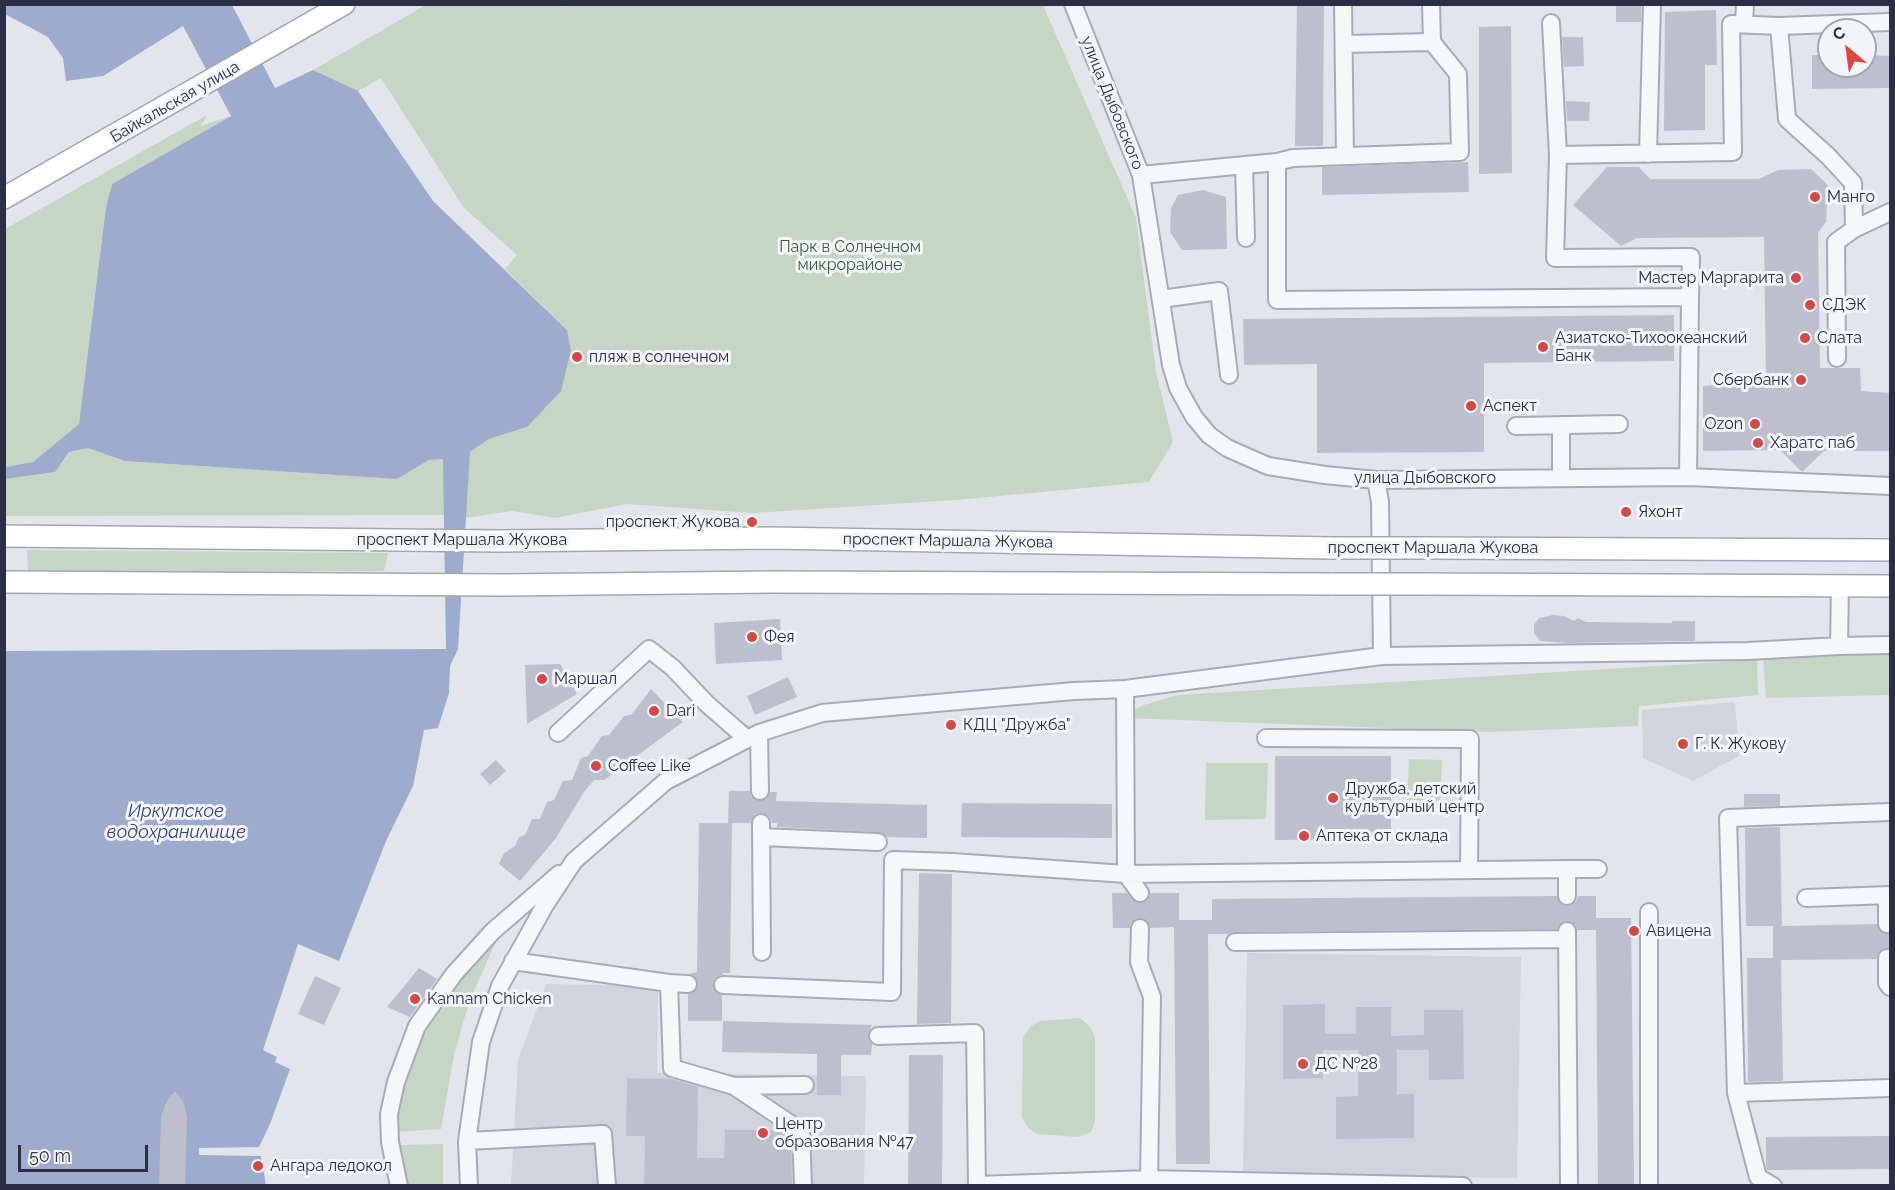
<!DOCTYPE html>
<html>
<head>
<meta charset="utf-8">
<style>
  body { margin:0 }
  #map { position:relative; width:1895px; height:1190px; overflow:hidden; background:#e3e5ec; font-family:Raleway,sans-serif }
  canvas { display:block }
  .frame { position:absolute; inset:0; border:6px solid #2a2f45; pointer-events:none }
  .north { position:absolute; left:1817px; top:18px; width:60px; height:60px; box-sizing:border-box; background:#f3f5f9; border:2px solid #a3a6b1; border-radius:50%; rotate:331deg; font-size:16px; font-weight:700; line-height:24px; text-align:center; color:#2a2f45 }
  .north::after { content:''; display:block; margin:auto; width:21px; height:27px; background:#d64843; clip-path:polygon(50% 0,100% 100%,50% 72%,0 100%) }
  .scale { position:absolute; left:18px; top:1145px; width:130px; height:27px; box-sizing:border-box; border:3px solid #2a2f45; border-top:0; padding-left:8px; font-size:18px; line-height:21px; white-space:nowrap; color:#2a2f45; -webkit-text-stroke:4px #f3f5f9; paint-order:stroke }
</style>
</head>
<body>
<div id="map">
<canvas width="1895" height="1190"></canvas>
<div class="frame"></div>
<div class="north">С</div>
<div class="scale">50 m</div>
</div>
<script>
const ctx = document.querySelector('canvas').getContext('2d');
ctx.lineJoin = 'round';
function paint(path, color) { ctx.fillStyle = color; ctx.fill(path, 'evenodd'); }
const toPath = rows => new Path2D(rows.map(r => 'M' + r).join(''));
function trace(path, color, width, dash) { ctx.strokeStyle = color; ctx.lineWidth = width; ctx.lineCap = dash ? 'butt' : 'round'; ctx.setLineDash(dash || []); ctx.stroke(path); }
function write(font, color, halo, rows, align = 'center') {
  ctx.font = font + ' Raleway,sans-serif'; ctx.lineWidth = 6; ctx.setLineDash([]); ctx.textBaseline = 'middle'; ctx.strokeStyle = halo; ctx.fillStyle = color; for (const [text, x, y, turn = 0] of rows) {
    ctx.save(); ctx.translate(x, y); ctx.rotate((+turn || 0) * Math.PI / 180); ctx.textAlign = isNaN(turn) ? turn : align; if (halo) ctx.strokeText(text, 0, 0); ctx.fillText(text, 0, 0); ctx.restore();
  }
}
paint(toPath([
  [1735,702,1739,756,1693,781,1643,758,1642,710],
  [1247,953,1521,957,1517,1178,1243,1175],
  [546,984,658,986,657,1073,866,1076,864,1185,511,1186,518,1060]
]), '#d1d4de');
paint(toPath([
  [563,4,565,7,570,4,1043,5,1136,218,1156,372,1173,442,1149,482,956,500,753,513,627,504,555,518,512,511,465,518,470,452,489,439,527,427,567,330,505,269,517,255,464,208,381,78,358,91,313,70,426,5],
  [207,115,201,126,231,116,112,184,106,207,79,424,33,462,5,467,5,229],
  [88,448,125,461,397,479,429,460,444,459,445,515,5,516,4,479,55,472,69,452],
  [27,550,388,553,384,571,28,573],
  [1834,653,1890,654,1890,695,1766,698,1763,658],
  [1757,660,1758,695,1639,706,1638,726,1490,732,1127,718,1132,711,1144,705,1177,695],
  [1409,759,1442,760,1440,804,1407,803],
  [1206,763,1268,763,1266,819,1205,820],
  [499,935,473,993,465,1016,454,1055,441,1129,396,1132,399,1099,424,1029,454,985],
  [1080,1018,1090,1027,1095,1037,1095,1121,1091,1132,1078,1137,1038,1134,1028,1128,1022,1117,1023,1038,1031,1026,1040,1021],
  [443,1144,443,1185,400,1185,393,1145]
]), '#c5d6c4');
paint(toPath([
  [5,5,232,5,275,88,313,70,358,91,433,201,567,330,571,350,561,391,527,427,489,439,470,452,458,649,450,666,449,693,438,728,424,730,413,786,386,841,339,961,298,944,263,1050,277,1057,275,1062,290,1069,270,1124,259,1147,266,1185,5,1185,4,651,446,649,443,459,429,460,397,479,125,461,88,448,69,452,55,472,5,479,5,467,33,462,79,424,106,207,112,184,231,116,183,26,103,76,66,81,63,58,48,37,5,14]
]), '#9dabcd');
paint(toPath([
  [262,1147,262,1156,199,1155,199,1148]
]), '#e3e5ec');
paint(toPath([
  [1297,4,1324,4,1323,146,1295,146],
  [1616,6,1641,6,1641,22,1616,22],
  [1716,10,1717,65,1705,65,1705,130,1664,131,1665,12],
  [1511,26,1512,173,1479,174,1479,27],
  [1562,37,1583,37,1584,66,1564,67],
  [1812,55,1829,55,1829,66,1865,66,1865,55,1890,56,1890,88,1812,89],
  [1566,101,1590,102,1589,121,1567,121],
  [1468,162,1469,192,1322,195,1322,167],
  [1607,167,1639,167,1650,179,1759,179,1778,170,1811,169,1828,185,1826,222,1818,232,1820,368,1860,368,1861,391,1890,393,1890,451,1824,451,1802,472,1780,450,1703,451,1703,386,1766,382,1764,237,1637,238,1621,246,1573,205],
  [1203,190,1226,197,1227,249,1182,250,1170,232,1171,208,1178,195],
  [1674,315,1674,361,1484,363,1484,452,1317,453,1317,364,1244,365,1243,319],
  [1553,615,1564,616,1574,621,1578,618,1586,622,1672,623,1672,621,1695,621,1695,641,1568,643,1540,641,1534,633,1534,625,1539,618],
  [780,619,782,660,716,664,714,623],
  [560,664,577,694,527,724,525,665],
  [788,677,797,697,755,715,747,696],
  [651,689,683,722,604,780,594,780,584,792,556,838,520,881,499,864,504,853,515,846,519,837,525,835,532,819,540,819,547,802,554,800,563,781,572,780,581,758,588,756,602,736,609,735,624,716,631,715],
  [1275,756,1391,756,1391,839,1275,840],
  [496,760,506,771,490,785,480,774],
  [729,791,750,791,751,797,760,801,766,800,770,792,777,792,776,801,927,805,927,838,887,837,878,832,777,827,777,823,772,823,770,817,762,813,755,814,751,823,728,823],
  [1744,794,1780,794,1780,806,1744,807],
  [962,803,1112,804,1112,838,961,837],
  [699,823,732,823,730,973,723,973,723,975,718,976,713,984,714,990,722,995,722,1021,688,1021,688,994,696,990,698,985,697,979,689,974,697,972],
  [1780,827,1782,926,1877,924,1881,933,1890,934,1890,948,1881,949,1876,959,1781,960,1783,1081,1748,1082,1747,958,1773,958,1773,926,1746,926,1745,828],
  [919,873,952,874,951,1023,917,1024],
  [1112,893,1127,893,1135,902,1141,903,1147,901,1150,893,1179,893,1179,920,1212,920,1212,899,1557,896,1561,905,1568,906,1576,902,1578,896,1596,896,1596,918,1631,918,1634,1185,1598,1185,1596,930,1577,930,1576,925,1568,921,1561,922,1557,929,1235,932,1229,934,1208,934,1210,1164,1176,1164,1174,927,1150,928,1146,919,1140,918,1131,922,1130,928,1113,928],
  [419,968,437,979,410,1017,387,1007],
  [315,976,341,988,324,1025,298,1014],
  [1325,1004,1325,1034,1356,1034,1356,1007,1391,1007,1391,1036,1424,1035,1424,1010,1463,1010,1464,1079,1429,1080,1429,1050,1397,1050,1397,1094,1414,1094,1414,1138,1336,1139,1336,1097,1358,1096,1358,1050,1323,1050,1323,1078,1283,1079,1283,1005],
  [723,1021,872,1025,868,1036,872,1044,871,1055,841,1055,841,1095,817,1095,817,1054,722,1052],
  [909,1055,943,1055,942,1185,908,1185],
  [627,1078,671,1079,698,1087,697,1158,724,1158,725,1130,781,1130,791,1137,792,1185,644,1185,645,1136,626,1136],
  [175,1091,183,1101,187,1116,185,1185,159,1185,161,1116,167,1101],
  [1890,1136,1890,1169,1767,1170,1766,1165,1766,1137]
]), '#bdc0cc');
trace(toPath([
  [760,791,761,823],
  [1567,896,1567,931],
  [1887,924,1887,958],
  [1140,928,1140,893],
  [688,984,723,985]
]), '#bec1cb', 16, [16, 8]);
const minor = toPath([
  [1073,4,1141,175,1171,365,1178,388,1194,417,1209,435,1227,448,1268,466,1325,475,1376,480,1688,477,1890,486],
  [1343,4,1345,156],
  [1551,23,1558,155],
  [1744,24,1745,4],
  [1779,26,1890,22],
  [1344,44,1432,42],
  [1648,154,1652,4],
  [1277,162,1277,300,1690,297,1688,477],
  [1244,165,1246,238],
  [1141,175,1277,162,1293,158,1460,152,1458,74,1432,42,1431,4],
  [1854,229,1890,212],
  [1690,297,1691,257,1555,258,1558,155,1733,152,1731,24,1779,26,1787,119,1828,156,1853,183,1854,229,1836,242,1837,358],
  [1161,299,1219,291,1229,375],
  [1516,426,1619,424],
  [1561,477,1561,425],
  [1376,480,1380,502,1382,656],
  [1839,646,1840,586],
  [1125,689,1126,874,1567,869,1567,896],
  [558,733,649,649,673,668,707,704,746,738],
  [759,733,760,791],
  [1266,738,1470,739,1469,870],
  [761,823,762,952],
  [761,837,878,842],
  [1567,869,1598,869],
  [1887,896,1887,924],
  [1806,898,1890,895],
  [1649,912,1649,1186],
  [1567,931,1569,1186],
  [1235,942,1567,939],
  [1887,958,1887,983,1890,987],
  [513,961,669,983,688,984],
  [669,983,672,1068,734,1086,805,1085],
  [723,985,892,992,893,860,952,862,1126,874,1140,893],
  [878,1036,975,1033,977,1186],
  [734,1086,801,1131,803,1186],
  [1736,1093,1890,1088],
  [467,1141,603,1134,607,1186],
  [1149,1179,1463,1186],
  [977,1185,1149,1179,1152,997,1139,962,1140,928],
  [399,1186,390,1142,389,1114,396,1082,417,1026,454,974,493,931,559,874],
  [469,1186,467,1141,481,1042,500,986,545,905,574,861,666,781,759,733,822,713,1074,691,1125,689,1382,656,1748,651,1839,646,1890,645],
  [1773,1186,1758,1177,1736,1093,1728,818,1890,812]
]);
const major = toPath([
  [4,198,344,4],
  [4,536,500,541,771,538,1331,548],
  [1424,548,1890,550],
  [4,582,503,585,772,582,1333,584],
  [1425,584,1890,586]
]);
trace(minor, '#a8abb7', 20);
trace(major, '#a2a7b8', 24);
trace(minor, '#f6f7fa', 16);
trace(major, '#fff', 21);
const majorBridge = toPath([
  [1331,548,1424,548],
  [1333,584,1425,584]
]);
trace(majorBridge, '#a2a7b8', 24, []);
trace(majorBridge, '#fff', 21);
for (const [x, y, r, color] of [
  [1815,197,6,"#d64843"],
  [1796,278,6,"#d64843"],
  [1810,305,6,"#d64843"],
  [1805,338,6,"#d64843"],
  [1543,347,6,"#d64843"],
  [577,357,6,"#d64843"],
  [1801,380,6,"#d64843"],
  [1471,406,6,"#d64843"],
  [1755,424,6,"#d64843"],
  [1758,443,6,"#d64843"],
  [1626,512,6,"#d64843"],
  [752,522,6,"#d64843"],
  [752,637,6,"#d64843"],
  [542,679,6,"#d64843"],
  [654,711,6,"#d64843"],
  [951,725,6,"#d64843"],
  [1683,744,6,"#d64843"],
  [596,766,6,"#d64843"],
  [1333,798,6,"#d64843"],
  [1304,836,6,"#d64843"],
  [1634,931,6,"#d64843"],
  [415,999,6,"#d64843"],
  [1303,1064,6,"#d64843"],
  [763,1133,6,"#d64843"],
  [258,1166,6,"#d64843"]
]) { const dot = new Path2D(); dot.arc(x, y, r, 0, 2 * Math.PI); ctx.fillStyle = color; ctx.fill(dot); trace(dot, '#f3f5f9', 2); }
write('16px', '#2a2f45', '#f3f5f9', [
  ["Байкальская улица",175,102,-30],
  ["улица Дыбовского",1112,103,68],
  ["улица Дыбовского",1425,478],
  ["проспект Маршала Жукова",462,540],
  ["проспект Маршала Жукова",948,541,1],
  ["проспект Маршала Жукова",1433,548]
]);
write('16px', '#2a2f45', '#f3f5f9', [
  ["Манго",1827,197],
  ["Мастер Маргарита",1784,278,"right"],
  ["СДЭК",1822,305],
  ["Азиатско-Тихоокеанский",1555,338],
  ["Банк",1555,356],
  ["Слата",1817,338],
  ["пляж в солнечном",589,357],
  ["Сбербанк",1789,380,"right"],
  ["Аспект",1483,406],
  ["Ozon",1743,424,"right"],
  ["Харатс паб",1770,443],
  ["Яхонт",1638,512],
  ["проспект Жукова",740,522,"right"],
  ["Фея",764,637],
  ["Маршал",554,679],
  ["Dari",666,711],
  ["КДЦ \"Дружба\"",963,725],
  ["Г. К. Жукову",1695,744],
  ["Coffee Like",608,766],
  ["Дружба, детский",1345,789],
  ["культурный центр",1345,807],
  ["Аптека от склада",1316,836],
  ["Авицена",1646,931],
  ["Kannam Chicken",427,999],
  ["ДС №28",1315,1064],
  ["Центр",775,1124],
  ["образования №47",775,1142],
  ["Ангара ледокол",270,1166]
], 'left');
write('16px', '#366236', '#f3f5f9', [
  ["Парк в Солнечном",850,247],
  ["микрорайоне",850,265]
]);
write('italic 18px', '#31457c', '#f3f5f9', [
  ["Иркутское",176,812],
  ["водохранилище",176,833]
]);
</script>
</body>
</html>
